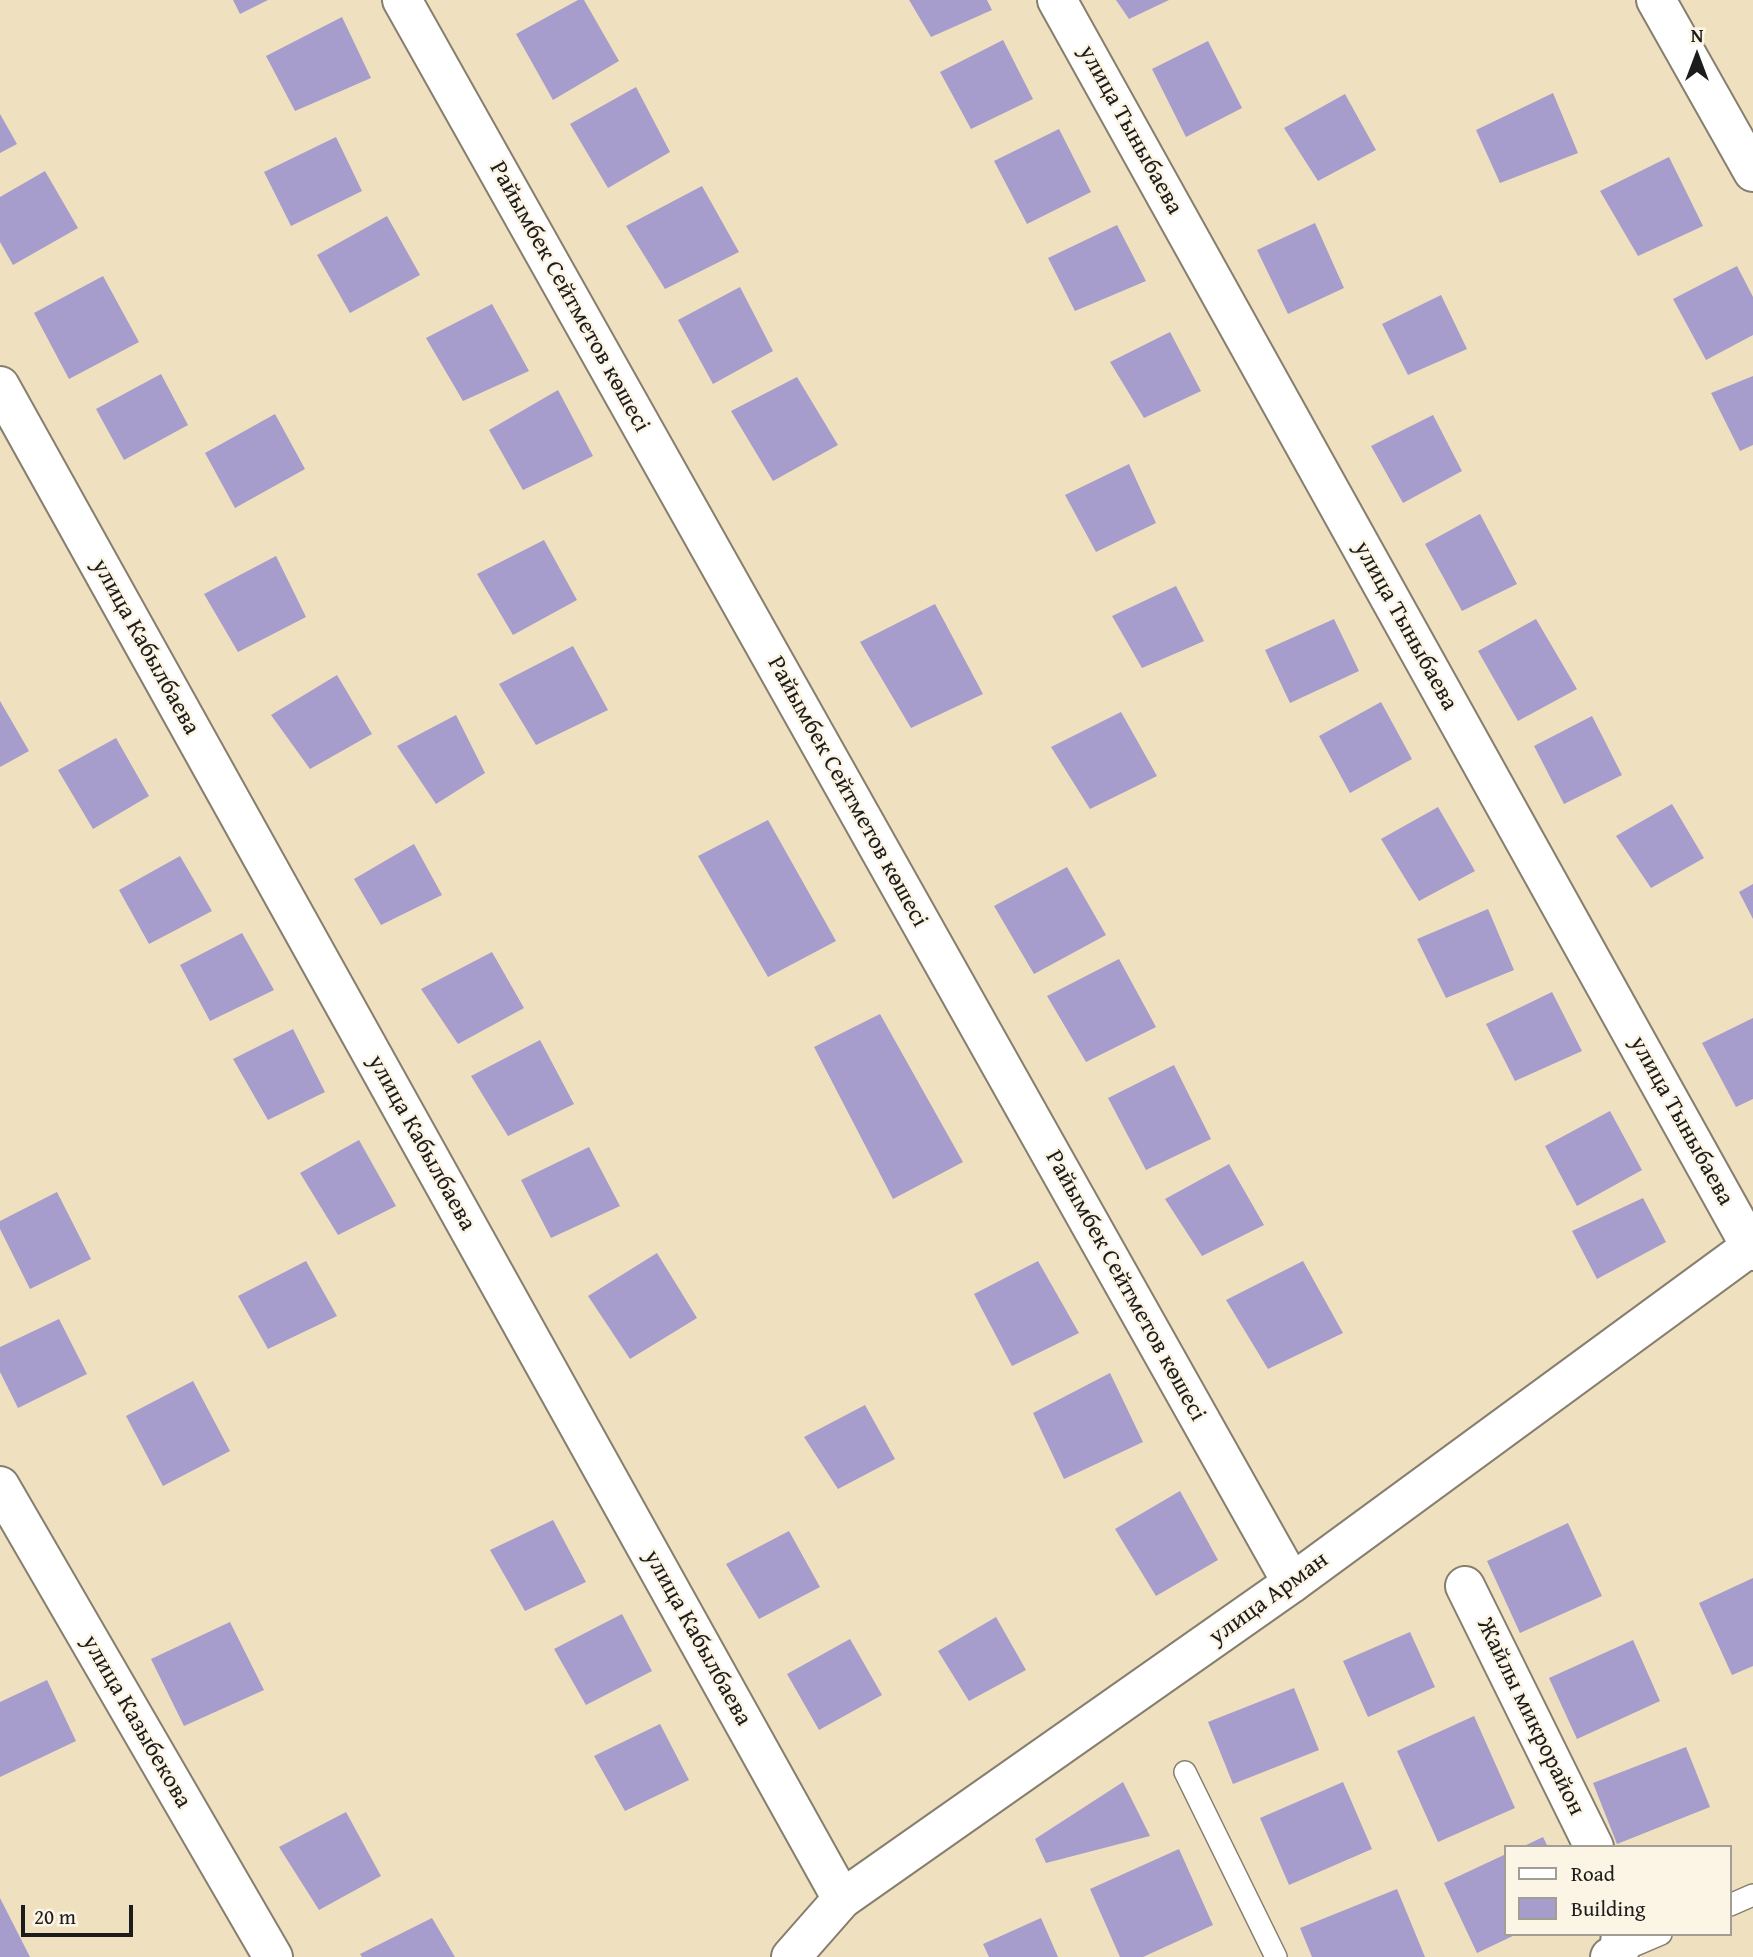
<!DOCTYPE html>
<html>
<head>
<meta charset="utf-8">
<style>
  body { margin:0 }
  #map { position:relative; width:1753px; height:1957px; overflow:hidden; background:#efe0bf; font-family:"Gentium Book Plus",serif }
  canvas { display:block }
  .legend { position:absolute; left:1504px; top:1845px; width:228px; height:91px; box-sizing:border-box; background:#fcf5e5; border:2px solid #a29e95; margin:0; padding:9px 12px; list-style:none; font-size:21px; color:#1c1c1c }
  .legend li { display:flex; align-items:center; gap:14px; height:35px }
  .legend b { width:35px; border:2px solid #a29e95 }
  .north { position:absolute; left:1662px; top:21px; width:70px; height:70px; -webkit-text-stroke:5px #fcf5e5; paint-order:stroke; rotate:0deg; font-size:19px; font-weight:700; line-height:28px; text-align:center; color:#1c1c1c }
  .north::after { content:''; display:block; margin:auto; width:24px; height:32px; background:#1c1c1c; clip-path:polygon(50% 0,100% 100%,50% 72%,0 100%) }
  .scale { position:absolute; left:21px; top:1905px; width:112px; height:32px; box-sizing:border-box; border:4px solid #1c1c1c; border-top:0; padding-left:9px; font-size:21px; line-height:24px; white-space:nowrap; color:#1c1c1c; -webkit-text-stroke:5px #fcf5e5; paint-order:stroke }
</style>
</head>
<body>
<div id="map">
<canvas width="1753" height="1957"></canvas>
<ul class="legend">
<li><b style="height:9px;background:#fff"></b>Road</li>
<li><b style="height:19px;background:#a69dcc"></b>Building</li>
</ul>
<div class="north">N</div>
<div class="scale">20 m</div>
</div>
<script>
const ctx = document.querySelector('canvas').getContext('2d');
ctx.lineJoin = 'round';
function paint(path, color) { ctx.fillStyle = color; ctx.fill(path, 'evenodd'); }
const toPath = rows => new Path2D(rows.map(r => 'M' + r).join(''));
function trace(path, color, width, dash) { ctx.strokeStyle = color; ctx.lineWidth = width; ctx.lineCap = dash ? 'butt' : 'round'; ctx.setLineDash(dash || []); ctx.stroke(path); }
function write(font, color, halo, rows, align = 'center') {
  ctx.font = font + ' "Gentium Book Plus",serif'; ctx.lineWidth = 5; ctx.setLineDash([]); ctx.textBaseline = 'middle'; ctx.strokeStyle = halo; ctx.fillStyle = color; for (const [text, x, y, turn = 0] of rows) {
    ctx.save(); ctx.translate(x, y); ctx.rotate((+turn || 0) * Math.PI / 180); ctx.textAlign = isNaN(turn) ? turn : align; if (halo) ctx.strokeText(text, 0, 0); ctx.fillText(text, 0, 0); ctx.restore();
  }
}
paint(toPath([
  [233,0,268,0,240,14],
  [578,0,584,0,619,61,553,100,516,34],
  [909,0,987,0,992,10,931,37],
  [1116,0,1169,0,1129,19],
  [342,17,371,78,295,111,266,56],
  [1003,40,1033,99,971,129,940,72],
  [1208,41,1242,108,1186,137,1152,69],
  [636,87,670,152,608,188,570,124],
  [1553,93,1578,153,1500,183,1476,130],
  [1345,94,1376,150,1318,181,1284,128],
  [0,114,17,144,0,153],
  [1059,129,1091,192,1027,224,994,161],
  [336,137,362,191,291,226,264,172],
  [1669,157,1703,226,1638,256,1600,191],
  [45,171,78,228,13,265,0,242,0,197],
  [702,186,739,252,665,289,626,226],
  [387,216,420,275,350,313,317,255],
  [1315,223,1344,288,1288,314,1257,250],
  [1117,225,1146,281,1075,311,1048,258],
  [1737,266,1753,297,1753,335,1706,360,1673,299],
  [103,276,139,342,69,379,34,313],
  [740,287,773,351,713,384,678,320],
  [1441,295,1467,349,1408,375,1382,324],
  [492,304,529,371,463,401,426,338],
  [1170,332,1201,391,1144,418,1110,362],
  [161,374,188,425,124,460,96,409],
  [1753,376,1753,445,1740,451,1711,393],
  [797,377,838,445,773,481,731,411],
  [558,390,593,456,523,490,489,430],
  [275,414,305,469,235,508,205,453],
  [1433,415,1462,471,1403,503,1371,446],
  [1129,464,1156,523,1096,552,1065,495],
  [1480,514,1517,584,1462,611,1425,544],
  [544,540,577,600,513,635,477,574],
  [276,556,306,617,238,652,204,594],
  [1176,586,1204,641,1142,668,1112,616],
  [935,604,983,694,911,728,860,642],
  [1334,619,1359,671,1290,703,1265,650],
  [1536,619,1577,689,1518,721,1478,651],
  [573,646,608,710,536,745,499,684],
  [337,675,372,734,310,769,271,715],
  [0,701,29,751,0,767],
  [1381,702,1412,759,1350,793,1319,736],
  [1121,712,1157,776,1090,809,1051,747],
  [456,715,485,773,436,804,397,746],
  [1592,716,1622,775,1564,804,1534,746],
  [116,738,149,796,93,829,58,770],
  [1672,804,1704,858,1651,888,1616,836],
  [1438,807,1475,871,1419,901,1381,839],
  [768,820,836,941,768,977,698,856],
  [414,844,442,895,381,925,354,879],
  [180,856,212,911,149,944,119,890],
  [1067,867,1106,935,1034,974,994,906],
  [1753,884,1753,919,1739,892],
  [1488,909,1514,970,1446,998,1417,939],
  [242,933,274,990,210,1021,180,965],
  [492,952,524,1008,458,1044,421,989],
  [1119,959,1156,1027,1086,1062,1047,996],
  [1552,992,1582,1051,1515,1081,1486,1024],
  [880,1014,963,1162,893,1199,814,1047],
  [1753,1018,1753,1099,1736,1107,1702,1043],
  [293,1029,325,1092,268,1120,233,1059],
  [540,1040,574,1104,508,1136,471,1076],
  [1174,1065,1211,1139,1146,1170,1108,1098],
  [1610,1111,1642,1170,1577,1206,1545,1146],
  [359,1140,396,1206,338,1235,300,1173],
  [589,1147,620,1206,551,1238,521,1180],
  [1229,1164,1264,1225,1202,1256,1165,1199],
  [57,1192,91,1259,30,1289,0,1229,0,1221],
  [1643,1198,1666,1242,1597,1279,1572,1231],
  [657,1253,697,1318,630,1359,588,1296],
  [306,1261,337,1316,268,1349,238,1296],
  [1038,1261,1079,1333,1012,1366,974,1294],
  [1303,1261,1343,1333,1268,1369,1226,1300],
  [59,1319,87,1374,18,1408,0,1372,0,1347],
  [1110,1373,1143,1442,1064,1479,1033,1413],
  [193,1381,230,1451,163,1486,126,1416],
  [865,1405,895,1459,838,1489,804,1437],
  [1180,1491,1218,1560,1156,1596,1115,1529],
  [553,1520,586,1582,525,1611,490,1550],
  [1568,1523,1602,1596,1520,1633,1487,1561],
  [789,1531,820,1587,759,1619,726,1564],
  [1753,1578,1753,1666,1732,1675,1699,1603],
  [622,1614,652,1671,586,1705,554,1649],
  [996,1617,1026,1670,969,1701,938,1651],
  [230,1622,264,1690,184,1726,151,1659],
  [1410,1632,1435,1687,1368,1717,1343,1661],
  [850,1639,882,1695,819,1730,787,1674],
  [1633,1640,1660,1701,1577,1739,1549,1678],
  [47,1680,76,1741,0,1777,0,1702],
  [1294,1688,1319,1750,1233,1784,1208,1722],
  [1474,1716,1515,1808,1438,1842,1397,1751],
  [660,1724,689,1780,625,1811,594,1756],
  [1686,1747,1710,1807,1617,1844,1593,1783],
  [1123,1782,1150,1836,1046,1863,1035,1839],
  [1343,1782,1372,1849,1289,1885,1260,1818],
  [346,1812,381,1876,319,1910,279,1847],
  [1543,1837,1548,1847,1522,1847],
  [1179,1849,1213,1925,1143,1957,1120,1957,1090,1889],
  [1506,1854,1506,1934,1517,1934,1477,1953,1444,1883],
  [1397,1889,1425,1957,1312,1957,1300,1928],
  [0,1898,30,1957,0,1957],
  [432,1918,455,1957,362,1957,360,1954],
  [1041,1918,1058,1957,989,1957,983,1944]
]), '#a69dcc');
const service = toPath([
  [1185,1772,1276,1957],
  [1730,1905,1753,1895],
  [1619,1952,1661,1934]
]);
const minor = toPath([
  [402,0,1292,1583],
  [1057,0,1753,1251],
  [1656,0,1753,172],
  [0,386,842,1899],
  [0,1486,273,1957],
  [1465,1586,1594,1847],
  [1610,1957,1619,1952,1621,1934]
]);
const tertiary = toPath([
  [791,1957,842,1899,1292,1583,1753,1245]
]);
trace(service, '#867e6e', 24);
trace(minor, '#867e6e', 42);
trace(tertiary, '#867e6e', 42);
trace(service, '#fff', 21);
trace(minor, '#fff', 38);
trace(tertiary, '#fff', 38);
write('24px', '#1c1c1c', '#fcf5e5', [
  ["улица Тыныбаева",1130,130,61],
  ["Райымбек Сейтметов көшесі",569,297,61],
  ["улица Тыныбаева",1405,626,61],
  ["улица Кабылбаева",145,647,61],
  ["Райымбек Сейтметов көшесі",847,792,61],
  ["улица Тыныбаева",1681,1121,61],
  ["улица Кабылбаева",421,1143,61],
  ["Райымбек Сейтметов көшесі",1125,1286,61],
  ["улица Арман",1269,1599,-36],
  ["улица Кабылбаева",697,1638,61],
  ["Жайлы микрорайон",1530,1717,64],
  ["улица Казыбекова",136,1722,60]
]);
</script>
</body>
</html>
